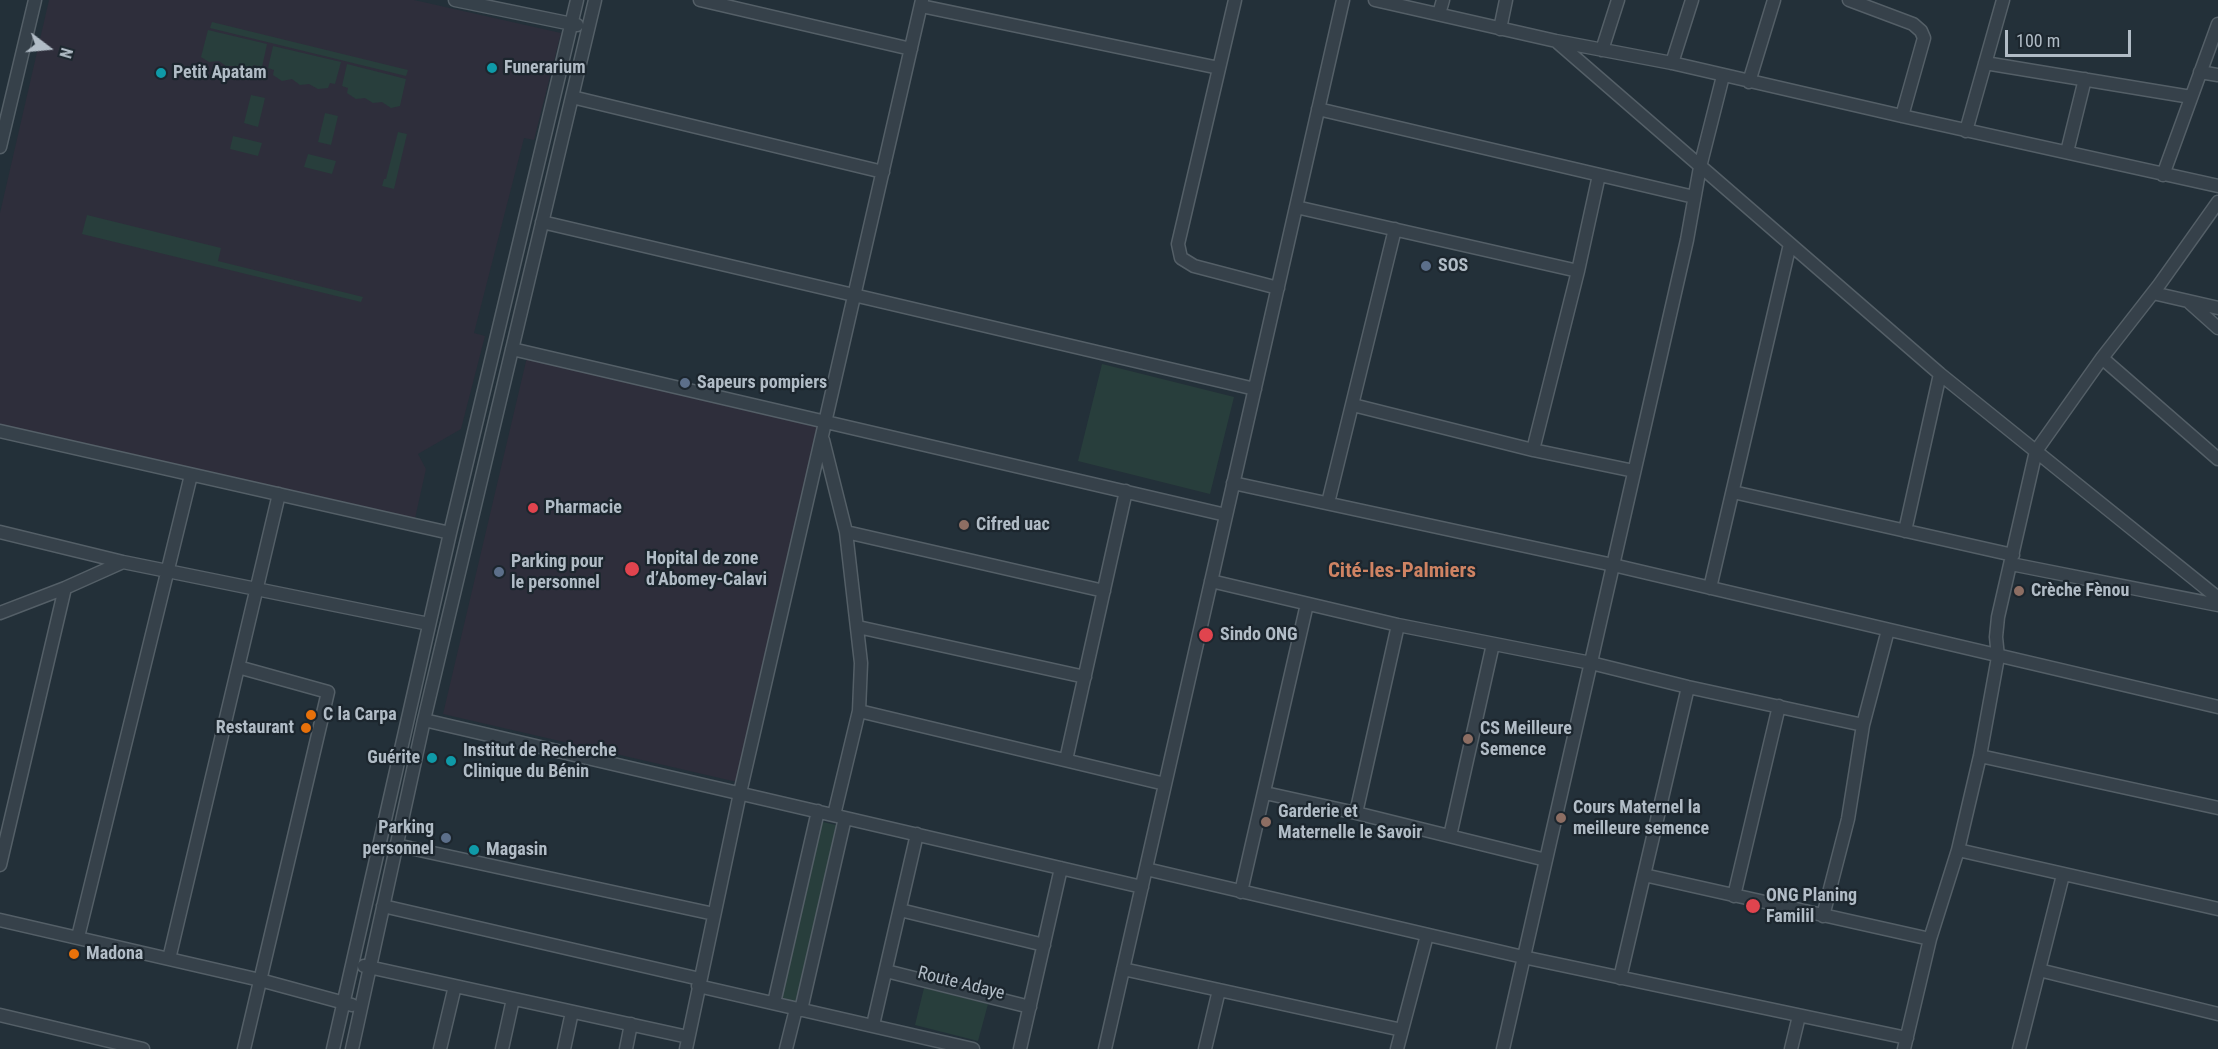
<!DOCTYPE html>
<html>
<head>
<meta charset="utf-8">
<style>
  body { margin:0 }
  #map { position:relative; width:2218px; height:1049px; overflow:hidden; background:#233039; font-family:"Roboto Condensed",sans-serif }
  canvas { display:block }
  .north { position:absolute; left:18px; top:18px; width:60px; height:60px; -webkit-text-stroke:4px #1c262e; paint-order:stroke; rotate:106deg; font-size:16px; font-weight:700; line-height:24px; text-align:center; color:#b1bcc6 }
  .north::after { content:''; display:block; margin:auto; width:21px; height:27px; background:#b1bcc6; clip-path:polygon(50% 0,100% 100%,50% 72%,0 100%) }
  .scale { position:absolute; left:2005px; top:30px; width:126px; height:27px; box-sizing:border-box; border:3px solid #b1bcc6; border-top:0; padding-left:8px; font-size:18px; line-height:21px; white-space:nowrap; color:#b1bcc6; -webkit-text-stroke:4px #1c262e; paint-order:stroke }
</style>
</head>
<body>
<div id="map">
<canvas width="2218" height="1049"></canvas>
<div class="north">N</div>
<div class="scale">100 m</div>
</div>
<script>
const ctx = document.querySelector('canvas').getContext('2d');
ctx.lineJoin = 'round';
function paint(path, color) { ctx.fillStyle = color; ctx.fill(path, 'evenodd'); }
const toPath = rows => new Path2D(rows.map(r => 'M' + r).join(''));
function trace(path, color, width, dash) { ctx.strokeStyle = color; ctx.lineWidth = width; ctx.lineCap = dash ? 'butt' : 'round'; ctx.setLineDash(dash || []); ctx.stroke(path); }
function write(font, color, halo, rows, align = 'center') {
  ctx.font = font + ' "Roboto Condensed",sans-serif'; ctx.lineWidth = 4.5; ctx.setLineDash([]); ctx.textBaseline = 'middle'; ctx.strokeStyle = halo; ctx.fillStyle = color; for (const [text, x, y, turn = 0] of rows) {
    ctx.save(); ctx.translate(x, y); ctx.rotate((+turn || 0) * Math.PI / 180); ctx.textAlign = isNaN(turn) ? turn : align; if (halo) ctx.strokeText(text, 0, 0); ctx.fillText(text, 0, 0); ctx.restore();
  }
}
paint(toPath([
  [49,0,414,0,561,33,534,140,524,138,474,333,485,336,461,429,418,454,426,469,414,523,0,428,0,213],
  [527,357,820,425,737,782,443,714]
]), '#2e2e3b');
paint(toPath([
  [212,22,408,70,406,76,210,28],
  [208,30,267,44,262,67,253,65,252,70,244,71,236,66,226,66,219,61,209,62,201,57],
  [273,46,341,62,335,84,330,83,328,88,318,89,309,84,300,85,292,79,282,81,273,75,274,70,268,68],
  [347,64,406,79,400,106,391,108,382,102,373,103,365,98,356,99,347,93,348,88,342,86],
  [251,95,265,98,258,127,244,123],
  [325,113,338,116,331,145,318,142],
  [398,132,407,134,394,189,382,186,384,179,386,179],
  [233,136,262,143,258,156,230,149],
  [308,154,336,161,332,174,304,167],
  [87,215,221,248,218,261,363,297,361,302,82,234],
  [1102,364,1234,397,1210,494,1078,461],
  [819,821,840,826,799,1004,777,999],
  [924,988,988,1004,978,1041,915,1025]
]), '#283e3c');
const minor = toPath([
  [455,0,577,25],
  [700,0,911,49],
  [1235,0,1178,244,1181,258,1194,266,1278,288],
  [1375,0,1556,41,1672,63,1902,116,2218,186],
  [1849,0,1913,24,1921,31,1924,38,1902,116],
  [921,6,1219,68],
  [1439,14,1443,0],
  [1500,29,1506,0],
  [1556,41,1940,374,2218,598],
  [1602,50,1618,0],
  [1672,63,1692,0],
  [1985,63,2191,97],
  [2200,72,2218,75],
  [1749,82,1774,0],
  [572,97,883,172],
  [1318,109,1694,197],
  [1966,131,2003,0],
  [0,147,35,0],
  [2067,152,2085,79],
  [2163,175,2218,24],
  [1296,207,1578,271],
  [542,222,1255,389],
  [2153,293,2218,308],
  [2190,303,2218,328],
  [512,349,1226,515],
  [2102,358,2218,459],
  [1353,405,1533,450,1634,471],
  [0,431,450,533],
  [823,440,846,532,861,663,859,711,834,815],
  [1533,450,1578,271,1599,175],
  [1233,483,1613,565,2218,707],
  [1733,492,2013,555],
  [1328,503,1395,229],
  [1905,531,1940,374],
  [0,532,123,562,429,624],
  [846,532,1104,591],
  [2011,564,2218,605],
  [1211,581,1398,625,1591,663,1688,687,1863,725],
  [1710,588,1790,244],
  [0,613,65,588,123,562],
  [858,627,1085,677],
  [238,667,328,692,244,1049],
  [859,711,1165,784],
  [424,720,1142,887],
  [1980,756,2218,808],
  [1066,760,1126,491],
  [1265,793,1356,813,1546,860],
  [1356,813,1398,625],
  [1450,836,1493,644],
  [396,845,714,914],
  [1958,850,2218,909],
  [0,865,65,588],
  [1146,869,1523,957,1907,1038],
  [1644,875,1930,939],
  [1241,892,1307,604],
  [1734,896,1779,706],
  [383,906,700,979],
  [900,910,1044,945],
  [1823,916,1848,819,1863,725,1888,630],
  [0,920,260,980,352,1005],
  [78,937,191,475],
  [169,959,279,494],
  [364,966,688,1037],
  [1123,969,1402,1030],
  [2039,970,2218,1014],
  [886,971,1030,1007],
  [1620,978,1688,687],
  [698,986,973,1049],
  [774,1003,818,811],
  [801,1010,845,818],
  [0,1015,143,1049],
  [873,1025,917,834],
  [333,1049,450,533,577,0],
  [352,1049,424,720,595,0],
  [440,1049,455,986],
  [502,1049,513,999],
  [564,1049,572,1012],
  [626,1049,631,1024],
  [686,1049,740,793,922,0],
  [786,1049,796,1009],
  [1020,1049,1061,868],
  [1105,1049,1343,0],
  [1205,1049,1219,990],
  [1397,1049,1427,935],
  [1503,1049,1687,240,1700,167,1723,76],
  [1791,1049,1799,1016],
  [1904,1049,1930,939,1958,850,1980,756,1998,657,1996,637,1998,617,2036,451,2102,358,2159,285,2218,202],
  [2019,1049,2063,875]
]);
trace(minor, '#545f67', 15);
trace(minor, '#36414a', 12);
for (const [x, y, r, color] of [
  [492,68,6,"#0f9aa8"],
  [161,73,6,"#0f9aa8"],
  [1426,266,6,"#5c6f8a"],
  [685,383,6,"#5c6f8a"],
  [533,508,6,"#e0444e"],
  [964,525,6,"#8d6e63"],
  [632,569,8,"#e0444e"],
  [499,572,6,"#5c6f8a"],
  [2019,591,6,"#8d6e63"],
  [1206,635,8,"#e0444e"],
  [311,715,6,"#e8710a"],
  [306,728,6,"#e8710a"],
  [1468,739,6,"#8d6e63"],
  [432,758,6,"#0f9aa8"],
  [451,761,6,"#0f9aa8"],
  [1561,818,6,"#8d6e63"],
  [1266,822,6,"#8d6e63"],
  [446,838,6,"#5c6f8a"],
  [474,850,6,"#0f9aa8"],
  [1753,906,8,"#e0444e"],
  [74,954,6,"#e8710a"]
]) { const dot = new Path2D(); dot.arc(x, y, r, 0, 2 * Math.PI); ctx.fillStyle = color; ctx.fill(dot); trace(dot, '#1c262e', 2); }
write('bold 18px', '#b1bcc6', '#1c262e', [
  ["Funerarium",504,68],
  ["Petit Apatam",173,73],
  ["SOS",1438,266],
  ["Sapeurs pompiers",697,383],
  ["Pharmacie",545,508],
  ["Cifred uac",976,525],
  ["Hopital de zone",646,559],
  ["d’Abomey-Calavi",646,580],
  ["Parking pour",511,562],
  ["le personnel",511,583],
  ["Crèche Fènou",2031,591],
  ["Sindo ONG",1220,635],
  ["C la Carpa",323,715],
  ["Restaurant",294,728,"right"],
  ["CS Meilleure",1480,729],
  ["Semence",1480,750],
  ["Institut de Recherche",463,751],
  ["Clinique du Bénin",463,772],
  ["Guérite",420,758,"right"],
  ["Cours Maternel la",1573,808],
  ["meilleure semence",1573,829],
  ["Garderie et",1278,812],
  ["Maternelle le Savoir",1278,833],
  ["Parking",434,828,"right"],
  ["personnel",434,849,"right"],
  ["Magasin",486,850],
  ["ONG Planing",1766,896],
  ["Familil",1766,917],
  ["Madona",86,954]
], 'left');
write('18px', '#b1bcc6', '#1c262e', [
  ["Route Adaye",961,984,14]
]);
write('bold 21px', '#cf8363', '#1c262e', [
  ["Cité-les-Palmiers",1402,572]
]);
</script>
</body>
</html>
